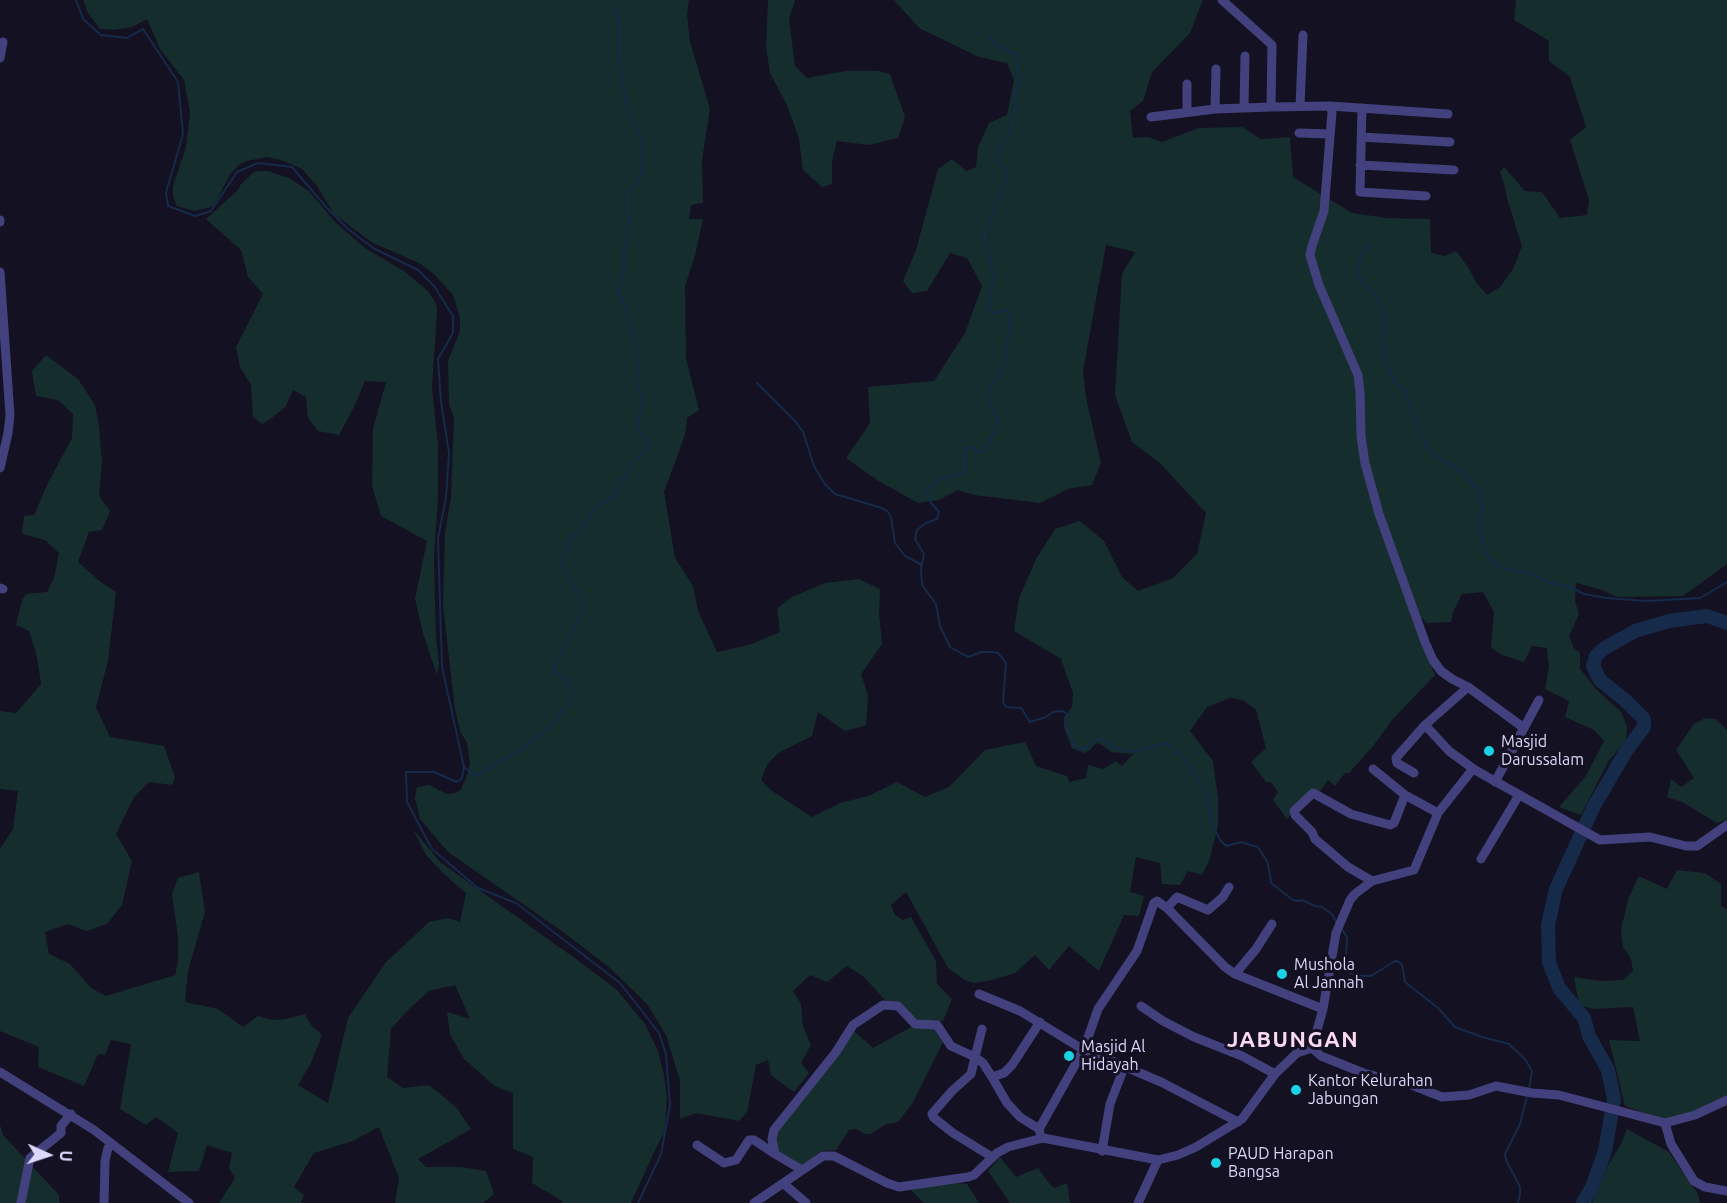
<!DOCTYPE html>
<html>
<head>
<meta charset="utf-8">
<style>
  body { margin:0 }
  #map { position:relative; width:1727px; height:1203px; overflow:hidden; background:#141123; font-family:Ubuntu,sans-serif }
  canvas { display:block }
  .north { position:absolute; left:18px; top:1125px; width:60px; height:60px; -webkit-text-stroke:4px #141123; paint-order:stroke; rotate:93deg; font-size:16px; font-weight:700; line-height:24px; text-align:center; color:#dcd8fb }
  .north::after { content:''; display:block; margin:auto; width:21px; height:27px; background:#dcd8fb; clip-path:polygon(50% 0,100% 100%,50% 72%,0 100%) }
</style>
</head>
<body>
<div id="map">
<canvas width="1727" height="1203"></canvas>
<div class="north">U</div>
</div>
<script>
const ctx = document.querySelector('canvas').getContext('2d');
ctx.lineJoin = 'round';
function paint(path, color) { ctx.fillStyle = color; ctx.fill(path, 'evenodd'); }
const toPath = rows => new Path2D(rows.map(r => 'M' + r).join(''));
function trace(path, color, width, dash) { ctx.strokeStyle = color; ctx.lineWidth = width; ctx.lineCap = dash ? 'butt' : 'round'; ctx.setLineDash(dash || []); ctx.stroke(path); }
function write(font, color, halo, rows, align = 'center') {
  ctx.font = font + ' Ubuntu,sans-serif'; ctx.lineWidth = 6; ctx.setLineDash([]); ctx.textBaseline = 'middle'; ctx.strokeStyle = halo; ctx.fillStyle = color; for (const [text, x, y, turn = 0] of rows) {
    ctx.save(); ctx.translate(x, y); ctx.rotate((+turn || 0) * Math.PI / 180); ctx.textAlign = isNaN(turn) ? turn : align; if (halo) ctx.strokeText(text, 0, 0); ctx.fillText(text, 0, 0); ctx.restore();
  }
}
paint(toPath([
  [83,0,689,0,687,14,690,42,710,109,702,160,703,203,691,205,689,219,703,219,695,256,685,286,686,358,699,410,687,418,685,435,664,492,675,558,693,586,698,611,717,652,752,644,780,632,777,609,790,598,825,583,859,579,880,589,879,612,882,644,861,674,868,695,866,725,845,731,818,712,812,736,778,753,767,765,761,780,772,791,812,817,840,803,868,796,897,782,925,797,949,787,985,750,1025,742,1036,766,1067,776,1069,782,1086,778,1088,765,1103,769,1116,761,1122,766,1133,754,1111,752,1102,745,1096,743,1090,750,1084,753,1072,748,1064,728,1064,717,1072,707,1073,693,1061,659,1014,631,1019,598,1036,559,1055,529,1080,521,1104,541,1122,577,1138,591,1173,578,1197,554,1206,513,1160,463,1132,442,1115,395,1122,274,1135,252,1106,245,1083,371,1086,398,1101,463,1092,485,1068,489,1040,503,974,495,958,490,939,500,918,503,877,480,846,458,870,423,868,387,934,381,965,333,982,286,967,258,950,253,927,291,912,293,903,281,916,250,938,169,952,159,966,171,976,167,978,147,989,123,1007,115,1014,80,1007,63,979,57,919,28,894,0,1203,0,1190,33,1152,72,1143,101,1130,111,1133,138,1148,137,1162,142,1199,128,1242,127,1261,139,1290,137,1293,177,1352,213,1387,218,1430,219,1431,253,1445,256,1456,251,1468,267,1476,282,1487,295,1500,287,1513,269,1522,246,1507,199,1505,187,1500,172,1504,167,1525,191,1542,192,1560,218,1587,215,1589,200,1570,140,1586,127,1570,77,1549,61,1549,41,1514,20,1516,0,1727,0,1727,564,1683,596,1617,597,1602,590,1576,583,1575,601,1579,614,1569,636,1574,648,1580,653,1580,669,1596,689,1621,712,1627,727,1626,740,1608,762,1581,815,1559,807,1586,776,1604,741,1594,730,1565,717,1569,701,1545,689,1549,667,1547,648,1532,646,1524,662,1502,655,1491,648,1494,612,1483,592,1462,594,1453,612,1451,622,1427,623,1422,618,1415,622,1435,675,1392,720,1374,745,1349,773,1345,773,1335,786,1328,780,1319,793,1311,789,1287,819,1273,800,1278,792,1271,782,1266,782,1251,762,1266,748,1256,710,1243,700,1230,698,1207,707,1190,731,1213,761,1218,798,1218,826,1209,861,1202,875,1188,871,1180,885,1162,884,1160,863,1136,857,1130,892,1144,896,1139,916,1124,915,1099,971,1069,946,1049,970,1035,955,1015,973,992,980,975,983,966,981,948,968,906,892,891,905,895,915,903,920,911,917,936,961,937,984,952,999,943,1021,916,1021,903,1005,885,1000,863,976,847,966,827,982,810,975,793,991,801,1004,803,1026,811,1045,801,1063,809,1073,794,1092,771,1075,768,1060,756,1065,747,1112,739,1121,696,1113,680,1119,680,1080,673,1058,666,1035,647,1004,610,968,563,932,448,852,420,819,415,798,417,787,429,785,447,794,456,793,461,789,465,781,470,764,467,743,460,731,455,709,443,606,445,532,451,497,454,417,449,404,448,361,460,331,460,318,453,295,434,274,419,263,371,242,334,214,317,186,302,169,284,161,267,157,247,161,240,164,230,174,216,202,212,207,194,211,177,206,173,197,173,186,186,147,190,112,184,80,160,49,147,19,132,27,114,30,100,29,88,13],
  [768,0,795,0,789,19,795,66,807,78,846,71,878,71,890,74,905,117,898,138,869,145,837,141,832,161,832,184,822,187,803,170,799,139,787,105,770,73,766,47],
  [255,171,268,171,289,178,309,191,335,222,365,248,404,271,429,292,436,304,437,311,432,388,438,445,438,495,434,559,436,637,439,664,437,675,423,633,415,599,427,541,381,516,372,486,373,428,386,382,365,381,354,407,339,435,318,431,308,418,306,397,293,390,286,406,272,418,262,424,253,417,251,385,240,367,236,347,263,294,248,277,241,250,206,219,238,190,241,184],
  [46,355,78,379,95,405,99,427,102,462,99,496,110,511,102,530,89,532,78,562,102,583,116,592,108,661,96,707,110,737,164,746,175,777,172,785,149,782,134,797,116,834,132,861,122,905,107,924,86,931,68,924,45,932,49,954,70,964,91,988,106,996,175,975,178,962,178,937,172,894,178,878,199,872,205,912,188,971,185,1002,218,1009,243,1027,258,1016,272,1020,286,1019,305,1014,311,1025,322,1035,311,1063,298,1085,328,1103,348,1018,386,962,429,922,448,918,460,922,466,893,445,875,426,855,413,829,440,862,576,959,617,990,645,1024,658,1051,664,1075,667,1098,665,1126,664,1133,656,1148,631,1203,562,1203,562,1201,532,1183,533,1157,513,1149,513,1093,495,1086,464,1059,450,1034,447,1012,470,1019,455,985,429,991,408,1010,391,1029,387,1077,403,1088,429,1085,456,1107,471,1129,418,1159,426,1167,461,1167,486,1171,494,1194,483,1203,395,1203,399,1178,379,1127,353,1141,314,1153,294,1187,304,1195,301,1203,219,1203,235,1178,229,1168,232,1153,207,1145,199,1171,168,1172,178,1133,156,1117,146,1125,120,1109,131,1044,111,1040,105,1055,98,1054,84,1086,38,1067,39,1047,0,1031,0,849,13,829,18,791,0,789,0,711,16,713,41,684,37,657,29,631,16,625,22,600,26,594,47,592,54,578,59,553,45,540,22,534,24,516,34,515,48,483,72,438,73,414,58,400,36,396,32,371],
  [1705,718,1716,719,1727,730,1727,820,1717,823,1682,802,1667,797,1671,779,1681,787,1694,778,1676,750,1694,724],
  [1677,870,1705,873,1721,884,1721,906,1727,909,1727,1097,1696,1111,1665,1121,1625,1106,1609,1040,1640,1041,1633,1007,1593,1009,1579,1005,1574,977,1601,981,1623,980,1633,971,1631,959,1623,947,1621,929,1629,897,1639,876,1667,889],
  [913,1026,936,1027,943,1042,912,1104,898,1122,887,1124,870,1134,865,1134,856,1129,849,1130,836,1150,822,1151,802,1166,776,1150,776,1133,853,1030,873,1048],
  [0,1125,3,1135,59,1195,59,1203,0,1203],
  [1627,1129,1669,1152,1698,1194,1700,1203,1592,1203,1608,1165,1621,1144],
  [1000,1157,1016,1177,1038,1168,1048,1182,1054,1188,1067,1183,1070,1203,1010,1203,988,1171],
  [955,1183,967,1184,979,1203,924,1203,910,1189]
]), '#152d2c');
trace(toPath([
  [76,0,83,19,101,35,127,38,143,29,178,82,183,134,166,193,168,206,195,216,211,211,237,172,258,163,292,167,327,208,348,229,373,248,418,270,434,286,453,316,453,333,438,359,441,402,449,453,446,497,438,539,442,667,464,767,462,778,457,782,434,772,406,772,407,802,432,849,478,888,516,903,620,983,659,1033,666,1054,670,1105,661,1154,638,1203],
  [988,35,997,45,1013,53,1018,58,1018,74,1021,78,1014,99,1015,110,1011,120,1011,133,1001,146,997,161,1004,166,1007,177,985,233,985,241,991,261,993,280,988,310,993,313,1008,310,1010,317,1006,360,998,377,991,384,987,396,990,406,997,417,998,426,982,452,979,452,974,448,968,447,965,450,965,471,959,474,938,479,926,492,931,503,939,512,937,519,926,523,917,530,915,539,924,554,921,568,922,585,936,604,940,626,950,647,968,657,982,652,992,652,998,653,1004,660,1006,664,1003,702,1006,707,1021,708,1030,722,1046,717,1053,712,1063,711,1068,715,1066,726,1074,744,1081,750,1087,747,1098,738,1105,740,1114,748,1131,752,1167,743,1185,759,1209,798,1211,820,1220,840,1226,846,1241,842,1258,847,1268,863,1271,883,1293,900,1298,901,1302,900,1315,906,1322,907,1332,914,1337,923],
  [1368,244,1360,259,1359,276,1380,303,1385,315,1382,336,1384,359,1395,382,1403,388,1422,439,1435,455,1459,469,1479,491,1483,505,1480,526,1485,552,1493,563,1502,568,1528,573,1551,583,1570,587,1584,594,1606,598,1647,601,1700,598,1727,582],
  [757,383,796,422,803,432,814,466,824,483,835,494,882,508,888,512,891,517,895,543,905,556,922,565],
  [464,767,475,776,527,745,546,730,566,707,574,694,566,679,554,672,556,661,575,628,583,608,581,598,562,565,569,539,581,530,596,507,616,495,621,481,628,473,632,463,649,447,648,441,639,431,637,425,644,398,636,384,638,368,636,349,627,312,617,289,624,271,624,245,628,235,627,229,631,222,628,215,628,196,629,190,639,181,643,167,642,140,629,114,626,102,619,61,619,22,616,8],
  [1340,927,1347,937,1346,955,1350,973,1358,976,1371,976,1395,961,1399,962,1402,965,1405,982,1438,1008,1455,1027,1482,1037,1509,1044,1525,1059,1532,1071,1529,1090],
  [1518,1203,1520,1195,1520,1187,1506,1160,1505,1154,1520,1124,1527,1096]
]), '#162a49', 2);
trace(toPath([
  [1583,1203,1592,1187,1605,1151,1614,1099,1608,1070,1589,1036,1584,1018,1559,988,1549,962,1548,925,1556,889,1594,806,1626,751,1644,727,1644,719,1626,701,1600,680,1593,666,1596,656,1603,649,1635,631,1669,621,1707,616,1727,623]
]), '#162a49', 14);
trace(toPath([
  [1222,0,1272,45,1271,107,1330,106,1332,112,1324,211,1312,246,1310,255,1312,262,1319,285,1358,375,1360,392,1361,437,1365,463,1379,514,1425,642,1433,660,1441,671,1452,679,1468,687],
  [0,58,3,42],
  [1300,106,1303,35],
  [1330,106,1448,114],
  [1244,107,1245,56],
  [1362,108,1360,192,1426,196],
  [1215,109,1216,69],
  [1187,112,1187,84],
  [1151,117,1215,109,1271,107],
  [1299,133,1330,134],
  [1361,137,1450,142],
  [1360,165,1454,170],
  [0,220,0,222],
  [0,272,10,415,8,433,0,468],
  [0,588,3,589],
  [1425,725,1449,751,1475,770],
  [1373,769,1405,795,1438,813],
  [1414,773,1397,763,1396,758,1425,725,1468,687,1524,728],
  [1495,782,1539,700],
  [1481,859,1519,795],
  [1372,881,1348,867,1315,839,1312,832,1295,815,1294,811,1313,793,1351,814,1390,825,1394,823,1405,795],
  [1167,908,1177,897,1208,910,1223,897,1229,887],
  [1235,974,1256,949,1272,924],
  [979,994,1020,1011,1079,1047,1161,1082,1238,1122],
  [1141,1006,1163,1021,1194,1037,1242,1056,1275,1074],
  [982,1029,975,1057,983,1063,992,1077,1004,1073,1012,1065,1040,1022],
  [1312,1048,1323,1009,1336,933,1350,900,1355,894,1372,881,1414,870,1438,813,1472,770,1475,770,1600,840,1650,837,1686,846,1697,846,1727,825],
  [1312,1048,1321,1056,1366,1074,1409,1084,1442,1097,1469,1095,1496,1086,1532,1093,1559,1095,1665,1123,1695,1115,1727,1100],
  [0,1072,94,1130,189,1203],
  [992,1077,1007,1103,1020,1117,1039,1129,1040,1133],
  [1665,1123,1671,1144,1694,1181,1705,1187,1727,1191],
  [1039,1129,1084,1049,1098,1009,1137,951,1154,903,1157,901,1167,908,1225,967,1235,974,1323,1009],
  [697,1145,724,1163,736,1160,749,1140,754,1140,775,1154],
  [1102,1151,1110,1104,1125,1065],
  [802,1170,775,1154,772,1139,774,1130,836,1052,853,1025,883,1005,898,1006,915,1024,937,1025,951,1046,975,1057,971,1074,952,1091,932,1114,934,1118,953,1133,992,1157],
  [784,1184,806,1203],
  [21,1203,30,1158,61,1133,61,1126,71,1114],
  [104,1203,105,1161,108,1148,112,1144],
  [754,1203,823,1156,834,1156,887,1183,899,1187,968,1177,974,1175,997,1153,1008,1147,1043,1138,1158,1160,1178,1155,1196,1147,1242,1119,1275,1074,1297,1053,1312,1048],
  [1138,1203,1158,1160]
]), '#43417d', 9);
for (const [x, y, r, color] of [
  [1489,751,6,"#1ad1e5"],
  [1282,974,6,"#1ad1e5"],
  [1069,1056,6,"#1ad1e5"],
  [1296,1090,6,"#1ad1e5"],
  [1216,1163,6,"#1ad1e5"]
]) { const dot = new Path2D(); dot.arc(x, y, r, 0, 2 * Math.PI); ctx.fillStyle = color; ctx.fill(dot); trace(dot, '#141123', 2); }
write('16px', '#dcd8fb', '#141123', [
  ["Masjid",1501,742],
  ["Darussalam",1501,760],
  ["Mushola",1294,965],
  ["Al Jannah",1294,983],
  ["Masjid Al",1081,1047],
  ["Hidayah",1081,1065],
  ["Kantor Kelurahan",1308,1081],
  ["Jabungan",1308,1099],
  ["PAUD Harapan",1228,1154],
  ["Bangsa",1228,1172]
], 'left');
ctx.letterSpacing = '1.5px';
write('bold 22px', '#fbdaef', '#141123', [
  ["JABUNGAN",1293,1040]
]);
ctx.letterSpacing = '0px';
</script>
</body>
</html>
